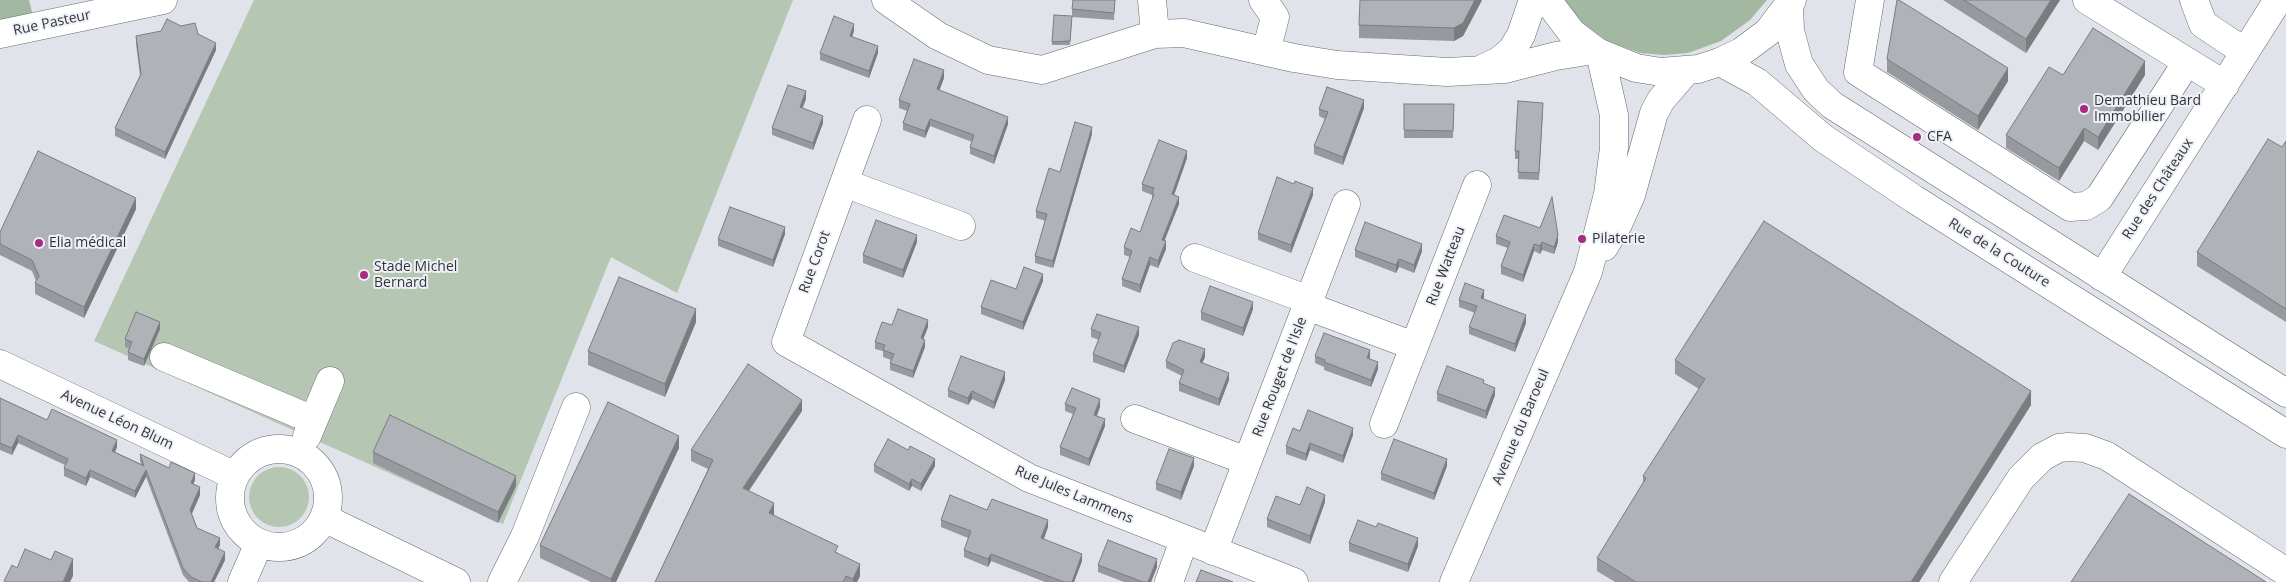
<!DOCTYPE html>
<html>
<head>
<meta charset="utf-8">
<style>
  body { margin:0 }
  canvas { display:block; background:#e0e4ea }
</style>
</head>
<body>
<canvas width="2286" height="582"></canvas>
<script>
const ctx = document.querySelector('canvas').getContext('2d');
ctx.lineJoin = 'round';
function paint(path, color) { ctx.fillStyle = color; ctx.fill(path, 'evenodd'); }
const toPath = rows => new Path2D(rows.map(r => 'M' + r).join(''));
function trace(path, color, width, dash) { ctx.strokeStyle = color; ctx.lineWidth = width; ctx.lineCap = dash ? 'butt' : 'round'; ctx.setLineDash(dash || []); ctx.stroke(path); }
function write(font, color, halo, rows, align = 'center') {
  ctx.font = font + ' "Open Sans",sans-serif'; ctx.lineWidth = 4; ctx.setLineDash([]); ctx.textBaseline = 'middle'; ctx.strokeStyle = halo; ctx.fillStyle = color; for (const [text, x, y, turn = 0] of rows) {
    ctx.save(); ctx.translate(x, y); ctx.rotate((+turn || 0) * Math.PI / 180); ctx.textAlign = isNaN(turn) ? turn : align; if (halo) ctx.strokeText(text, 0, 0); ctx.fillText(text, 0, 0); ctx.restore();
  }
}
paint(toPath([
  [254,0,793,0,677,293,611,257,503,524,94,341],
  '249 497a30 30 0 1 1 60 0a30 30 0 1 1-60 0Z'
]), '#b5c6b2');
paint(toPath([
  [0,0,29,0,33,16,0,24],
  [1562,0,1767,0,1750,20,1721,41,1688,53,1664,55,1640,53,1607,41,1578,20]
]), '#a3b8a0');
const minor = toPath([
  [886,0,938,36,988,60,1042,70,1155,34,1184,33,1294,58,1337,65,1447,72,1505,69,1556,56,1594,50],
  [1152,0,1155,34],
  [1263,0,1275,17,1266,52],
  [1870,0,1858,72,2070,207,2086,206,2099,198,2187,62],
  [2087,0,2225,85],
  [2194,0,2203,24,2245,52],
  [1789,5,1790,31,1799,64,1816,90,1832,105,2286,393],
  [0,34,163,0],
  [1720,62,1757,82,1823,138,1914,199,2286,434],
  [1482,69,1499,61,1512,50,1521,35,1533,0],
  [867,120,786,342,1029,478,1294,582],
  [844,183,961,226],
  [1195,258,1309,300],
  [2102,277,2278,0],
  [1307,306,1414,346],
  [164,357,313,420],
  [0,364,235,476],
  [1135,419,1247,461],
  [1384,424,1477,185],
  [307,436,330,381],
  '230 498a49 49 0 1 1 98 0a49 49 0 1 1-98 0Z',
  [324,518,456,582],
  [1213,551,1346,204],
  [242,582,259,543],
  [502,582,525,536,576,407],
  [1169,582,1184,540],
  [1953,582,2021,478,2042,457,2059,448,2068,447,2085,448,2107,456,2286,572]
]);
const major = toPath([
  [1547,0,1572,33,1597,52,1636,68,1661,72,1698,69,1720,62,1741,52,1768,32,1792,0],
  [1604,247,1618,224,1631,195,1654,113,1661,100,1687,70],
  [1454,582,1588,272,1608,194,1614,148,1614,115,1600,53]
]);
trace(minor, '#666a6f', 29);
trace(major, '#666a6f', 29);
trace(minor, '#fff', 28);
trace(major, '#fff', 28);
paint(toPath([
  [1115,0,1114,20,1072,17,1072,9],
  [1482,0,1463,36,1454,41,1359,38,1359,25],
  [1943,0,2060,0,2026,53],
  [1072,20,1070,45,1052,45,1052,42],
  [854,31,852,37,878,53,869,78,820,60,820,53],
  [198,34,216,50,165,159,115,136,115,128,140,76,136,44,136,36],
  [1887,59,2008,81,1978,130,1887,72],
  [2063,75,2145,75,2098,150,2084,141,2059,181,2006,148,2006,135],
  [944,78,939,90,1008,124,994,164,970,154,970,147,972,142,930,126,925,138,903,130,903,123,907,111,899,108,899,100],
  [806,99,802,108,823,123,813,150,772,135,772,128],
  [1404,104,1454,104,1453,138,1404,138],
  [1364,108,1343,165,1314,154,1314,146,1325,119,1319,116,1319,109],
  [1543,110,1539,180,1518,179,1519,159,1515,159,1515,151],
  [1092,134,1053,268,1035,263,1035,256,1046,221,1036,218,1036,211,1060,172],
  [2286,141,2286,322,2197,266,2197,252,2282,147],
  [1187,158,1174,195,1179,204,1164,241,1166,249,1158,268,1150,265,1140,293,1122,286,1122,279,1130,257,1124,255,1124,247,1140,232,1152,201,1152,195,1142,191,1142,184],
  [1313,195,1291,253,1258,240,1258,233],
  [136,209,84,318,35,294,35,283,36,281,32,271,0,255,0,232],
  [785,234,773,267,718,246,718,239],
  [1496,236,1558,242,1554,254,1542,250,1540,254,1534,251,1523,282,1501,274,1501,266,1508,248,1496,244],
  [917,242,903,278,863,263,863,255],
  [1355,250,1422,251,1414,273,1399,267,1396,273,1355,257],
  [1043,281,1023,330,981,314,981,307,1016,289],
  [1484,297,1483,299,1526,323,1515,352,1469,334,1469,327,1475,313,1459,307,1459,300],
  [1253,309,1243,336,1201,320,1201,312],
  [696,322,665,397,588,365,588,351],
  [892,325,928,327,923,339,925,347,913,378,890,370,890,363,891,360,883,357,883,351,875,349,875,342],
  [160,329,144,366,128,360,128,352,129,348,125,347,125,339],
  [1091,329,1139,335,1124,373,1093,362,1093,354,1099,340,1091,337],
  [1315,356,1370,357,1369,359,1378,369,1371,387,1324,370,1324,367,1315,363],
  [1205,357,1202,363,1229,380,1219,406,1179,391,1179,383,1182,376,1166,368,1166,361],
  [1675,360,2031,405,1919,582,1615,582,1597,571,1597,558,1643,483,1643,476,1699,389,1675,374],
  [1005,380,994,409,972,399,968,405,948,397,948,390],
  [1437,393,1495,395,1486,419,1437,401],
  [0,398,47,420,117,447,115,452,141,464,140,461,140,454,195,480,193,484,200,495,192,514,197,528,220,545,218,549,225,560,214,582,189,582,183,575,146,477,135,498,90,477,86,486,64,476,64,468,65,465,18,443,12,455,0,450],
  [1065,404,1100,407,1097,416,1105,426,1089,466,1060,455,1060,447,1073,414,1065,411],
  [802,411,749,491,774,514,774,515,838,553,860,576,857,582,655,582,708,469,691,461,691,450],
  [1300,431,1353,435,1343,463,1310,450,1306,461,1286,454,1286,446],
  [679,448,616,582,591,582,540,558,540,545],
  [373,452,516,486,498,523,373,463],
  [874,465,935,466,921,491,912,486,909,491,874,472],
  [1194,466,1181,500,1156,490,1156,483],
  [1447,466,1434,500,1381,480,1381,473],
  [1325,502,1310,544,1267,527,1267,519],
  [987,510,1048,527,1044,539,1082,561,1074,582,1045,582,991,561,988,567,964,557,964,550,968,538,941,527,941,520],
  [1376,527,1418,546,1408,572,1349,551,1349,543],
  [1098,565,1157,567,1151,582,1124,582,1098,572]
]), '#96999d');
paint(toPath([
  [1475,0,1482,0,1463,36,1454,41,1454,28],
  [2051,0,2060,0,2026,53,2026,39],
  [854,24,854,31,850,43,850,36],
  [216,43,216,50,165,159,165,152],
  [878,46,878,53,869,78,869,71],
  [2145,61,2145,75,2098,150,2098,137],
  [2008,68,2008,81,1978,130,1978,116],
  [944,70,944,78,937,97,937,89],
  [806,91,806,99,800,115,800,107],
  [1364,100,1364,108,1343,165,1343,157],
  [823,116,823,123,813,150,813,143],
  [1008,117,1008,124,994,164,994,156],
  [930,119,930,126,925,138,925,131],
  [1092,127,1092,134,1053,268,1053,261],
  [2084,128,2084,141,2059,181,2059,168],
  [1187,151,1187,158,1172,201,1172,194],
  [1313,188,1313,195,1291,253,1291,245],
  [1179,197,1179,204,1162,247,1162,240],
  [136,198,136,209,84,318,84,307],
  [785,227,785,234,773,267,773,260],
  [917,235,917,242,903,278,903,270],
  [1558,235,1558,242,1554,254,1554,247],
  [1166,241,1166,249,1158,268,1158,261],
  [1542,242,1542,250,1540,254,1540,246],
  [1422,244,1422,251,1414,273,1414,265],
  [1534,244,1534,251,1523,282,1523,275],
  [1150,257,1150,265,1140,293,1140,285],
  [1399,259,1399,267,1396,273,1396,265],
  [1043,274,1043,281,1023,330,1023,322],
  [1484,290,1484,297,1481,305,1481,298],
  [1253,302,1253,309,1243,336,1243,328],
  [696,309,696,322,665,397,665,384],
  [1526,315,1526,323,1515,352,1515,344],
  [928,320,928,327,921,345,921,338],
  [160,322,160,329,144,366,144,359],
  [1139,327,1139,335,1124,373,1124,366],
  [925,340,925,347,913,378,913,371],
  [1205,349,1205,357,1200,369,1200,362],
  [1370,350,1370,357,1367,365,1367,358],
  [1378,362,1378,369,1371,387,1371,380],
  [1005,372,1005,380,994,409,994,402],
  [1229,373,1229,380,1219,406,1219,399],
  [1495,388,1495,395,1486,419,1486,411],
  [972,391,972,399,968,405,968,398],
  [2031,391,2031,405,1919,582,1911,582],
  [1100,399,1100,407,1094,422,1094,415],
  [802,400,802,411,743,499,743,488],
  [1105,419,1105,426,1089,466,1089,459],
  [1353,428,1353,435,1343,463,1343,456],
  [18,435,18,443,12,455,12,448],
  [679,436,679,448,616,582,611,582,611,579],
  [117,440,117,447,112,459,112,451],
  [1310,443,1310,450,1306,461,1306,454],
  [1194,458,1194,466,1181,500,1181,492],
  [935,459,935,466,921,491,921,484],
  [1447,459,1447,466,1434,500,1434,493],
  [90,470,90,477,86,486,86,478],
  [146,470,146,477,135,498,135,491],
  [195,473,195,480,191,490,191,483],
  [516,476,516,486,498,523,498,512],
  [912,479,912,486,909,491,909,484],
  [200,487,200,495,190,517,190,510],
  [1325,495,1325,502,1310,544,1310,536],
  [774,503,774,514,769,524,769,513],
  [1048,520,1048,527,1041,546,1041,538],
  [220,538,220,545,215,555,215,547],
  [1418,538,1418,546,1408,572,1408,564],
  [225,552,225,560,214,582,211,582],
  [991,554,991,561,988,567,988,559],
  [1082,554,1082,561,1074,582,1072,582],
  [73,559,73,576,70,582,63,582],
  [1157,559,1157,567,1151,582,1148,582],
  [860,564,860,576,857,582,853,582,853,579]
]), '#7a7d80');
const building = toPath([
  [1073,0,1115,0,1114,13,1072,9,1073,0],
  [1360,0,1475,0,1463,23,1454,28,1359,25,1360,0],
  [1897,0,1899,0,2008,68,1978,116,1887,59,1897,0],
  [1964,0,2051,0,2026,39,1964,0],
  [1054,15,1072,16,1070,41,1052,42,1054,15],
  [834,16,854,24,850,36,878,46,869,71,820,53,834,16],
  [167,19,181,26,195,23,198,34,216,43,165,152,115,128,141,74,136,36,161,31,167,19],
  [2093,28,2145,61,2098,137,2084,128,2059,168,2006,135,2049,67,2063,75,2093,28],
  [914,59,944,70,937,89,1008,117,994,156,970,147,974,135,930,119,925,131,903,123,910,104,899,100,914,59],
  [788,85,806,91,800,107,823,116,813,143,772,128,788,85],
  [1327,87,1364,100,1343,157,1314,146,1328,112,1319,109,1327,87],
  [1518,101,1543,103,1539,173,1518,172,1519,151,1515,151,1518,101],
  [1404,104,1454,104,1453,131,1404,130,1404,104],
  [1075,122,1092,127,1053,261,1035,256,1047,214,1036,211,1049,168,1060,172,1075,122],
  [2268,139,2282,147,2286,141,2286,309,2197,252,2268,139],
  [1159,140,1187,151,1172,194,1179,197,1162,240,1166,241,1158,261,1150,257,1140,285,1122,279,1132,251,1124,247,1131,228,1140,232,1154,194,1152,193,1154,188,1142,184,1159,140],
  [38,151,136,198,84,307,35,283,39,276,32,260,0,244,0,232,38,151],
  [1277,177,1294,184,1295,181,1313,188,1291,245,1258,233,1277,177],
  [1552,197,1558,235,1554,247,1542,242,1540,246,1534,244,1523,275,1501,266,1510,242,1496,236,1504,215,1540,228,1552,197],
  [730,207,785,227,773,260,718,239,730,207],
  [876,220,917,235,903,270,863,255,876,220],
  [1764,221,2031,391,1911,582,1636,582,1597,558,1646,478,1643,476,1705,379,1675,360,1764,221],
  [1365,222,1422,244,1414,265,1399,259,1396,265,1355,250,1365,222],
  [1024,267,1043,274,1023,322,981,307,991,280,1016,289,1024,267],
  [619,277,696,309,665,384,588,351,619,277],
  [1465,283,1484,290,1481,298,1526,315,1515,344,1469,327,1477,306,1459,300,1465,283],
  [1210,286,1253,302,1243,328,1201,312,1210,286],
  [898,309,928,320,921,338,925,340,913,371,890,363,894,354,883,350,885,345,875,342,882,322,892,325,898,309],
  [136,312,160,322,144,359,128,352,132,342,125,339,136,312],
  [1097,314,1139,327,1124,366,1093,354,1101,333,1091,329,1097,314],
  [1324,333,1370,350,1367,358,1378,362,1371,380,1324,362,1325,360,1315,356,1324,333],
  [1179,340,1205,349,1200,362,1229,373,1219,399,1179,383,1184,370,1166,361,1173,343,1179,340],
  [961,356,1005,372,994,402,972,391,968,398,948,390,961,356],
  [748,364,802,400,743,488,774,503,769,513,838,546,835,552,860,564,853,579,846,576,843,582,655,582,713,460,691,450,748,364],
  [1447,366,1484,380,1483,383,1495,388,1486,411,1437,393,1447,366],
  [1072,388,1100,399,1094,415,1105,419,1089,459,1060,447,1076,408,1065,404,1072,388],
  [0,398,47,420,52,409,117,440,112,451,144,466,140,454,169,468,171,462,195,473,191,483,200,487,190,510,197,528,220,538,215,547,225,552,211,582,202,582,191,577,183,568,146,470,135,491,90,470,86,478,64,468,68,459,18,435,12,448,0,443,0,398],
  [608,402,679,436,611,579,540,545,608,402],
  [1308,410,1353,428,1343,456,1310,443,1306,454,1286,446,1293,428,1300,431,1308,410],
  [390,415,516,476,498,512,373,452,390,415],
  [888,439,908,450,910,446,935,459,921,484,912,479,909,484,874,465,888,439],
  [1394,439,1447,459,1434,493,1381,473,1394,439],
  [1169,449,1194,458,1181,492,1156,483,1169,449],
  [1307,487,1325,495,1310,536,1267,519,1276,496,1300,505,1307,487],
  [2129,494,2266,582,2071,582,2129,494],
  [950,495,987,510,992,499,1048,520,1041,538,1082,554,1072,582,1064,582,991,554,988,559,964,550,971,531,941,520,950,495],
  [1358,520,1376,527,1378,523,1418,538,1408,564,1349,543,1358,520],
  [1108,540,1157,559,1148,582,1143,582,1098,565,1108,540],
  [25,549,51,560,55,551,73,559,63,582,6,582,4,581,12,565,17,568,25,549],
  [1201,570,1233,582,1196,582,1201,570]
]);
paint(building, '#afb2b7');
trace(building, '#7a7d80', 1);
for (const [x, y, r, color] of [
  [2084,109,5,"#a72c81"],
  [1917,137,5,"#a72c81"],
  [1582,239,5,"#a72c81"],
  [39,243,5,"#a72c81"],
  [364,275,5,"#a72c81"]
]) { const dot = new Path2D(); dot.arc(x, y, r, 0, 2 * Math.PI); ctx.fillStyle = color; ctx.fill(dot); trace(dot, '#eef1f7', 2); }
write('14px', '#333537', '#eef1f7', [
  ["Rue Pasteur",52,23,-12],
  ["Rue des Châteaux",2158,189,-57],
  ["Rue de la Couture",1999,253,32],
  ["Rue Corot",815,262,-70],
  ["Rue Watteau",1446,266,-69],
  ["Rue Rouget de l'Isle",1280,377,-69],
  ["Avenue Léon Blum",117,420,25],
  ["Avenue du Baroeul",1521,427,-67],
  ["Rue Jules Lammens",1074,495,23]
]);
write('14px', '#333537', '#eef1f7', [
  ["Demathieu Bard",2094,101],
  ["Immobilier",2094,117],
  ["CFA",1927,137],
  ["Pilaterie",1592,239],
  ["Elia médical",49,243],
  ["Stade Michel",374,267],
  ["Bernard",374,283]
], 'left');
</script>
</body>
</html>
